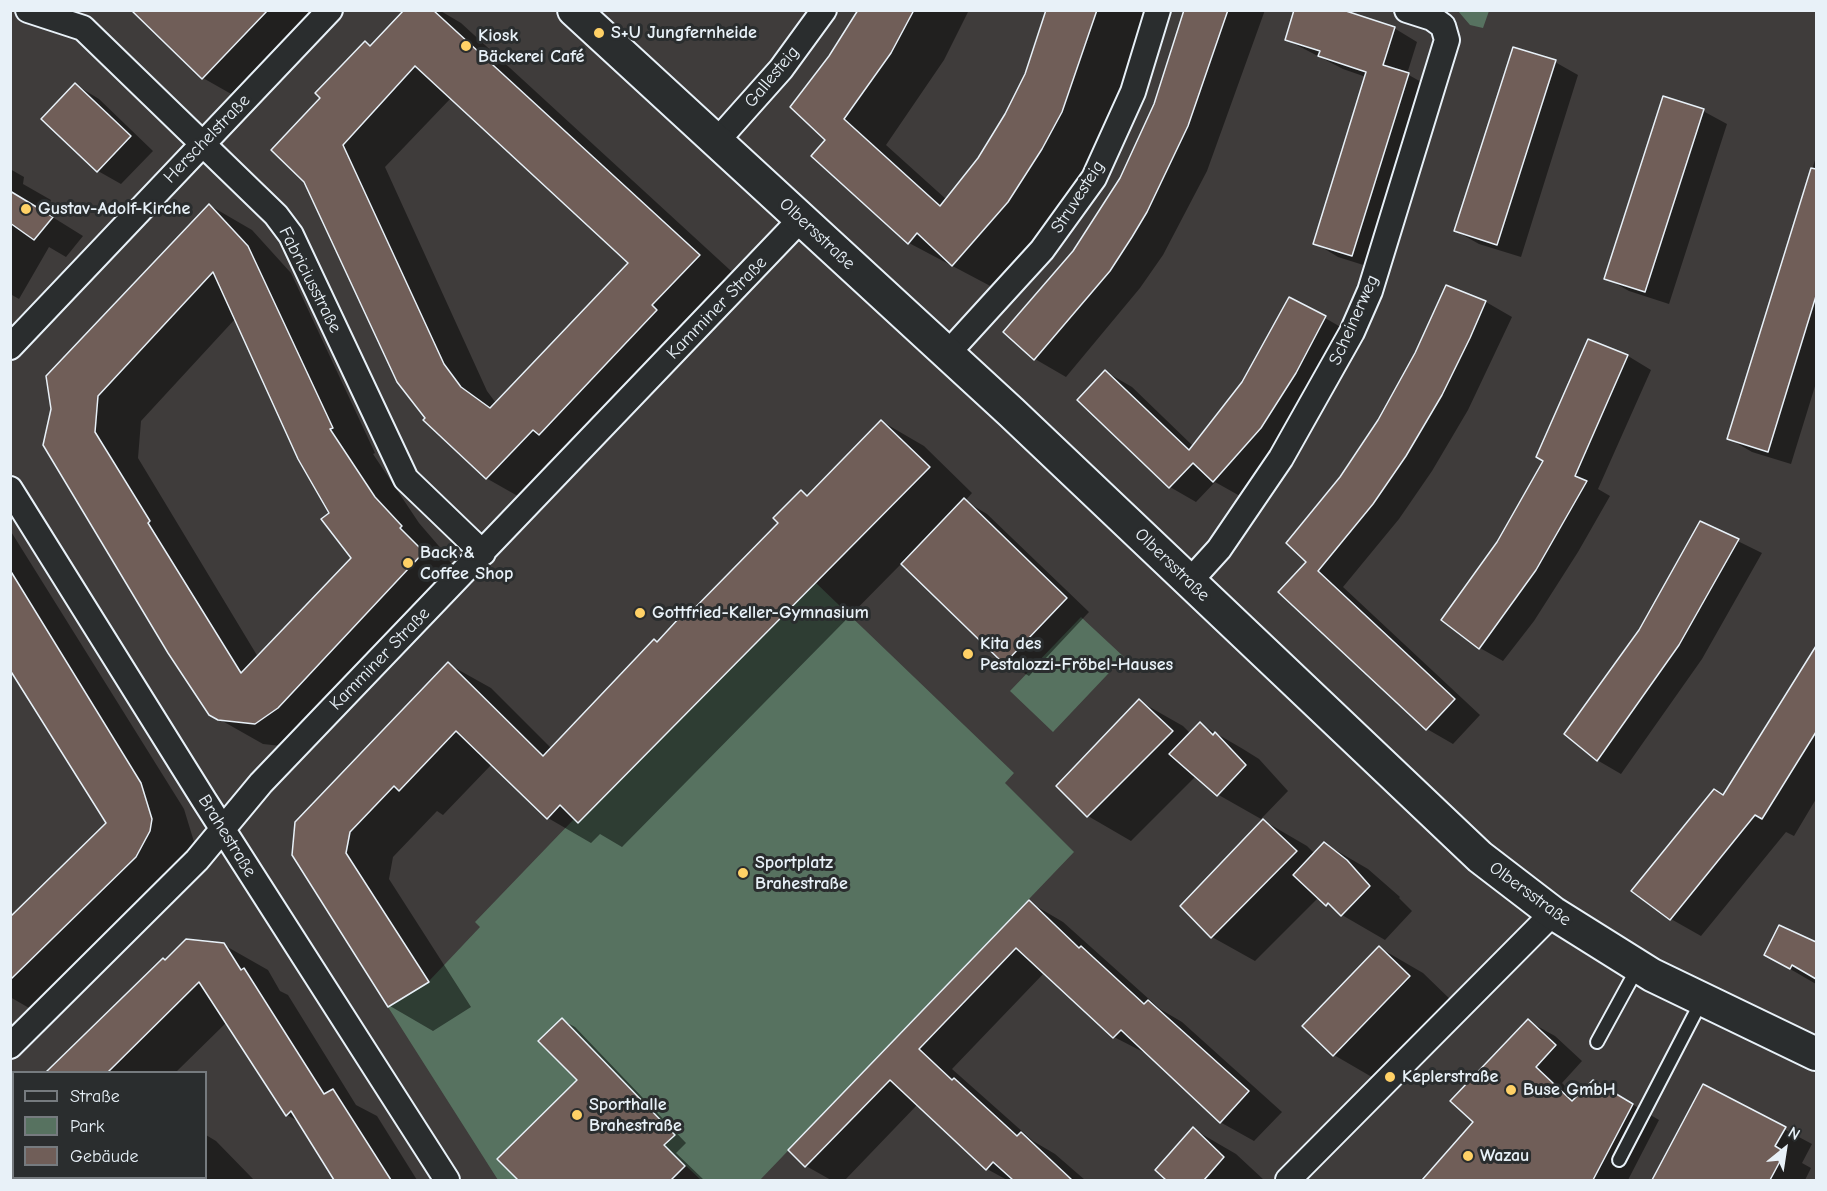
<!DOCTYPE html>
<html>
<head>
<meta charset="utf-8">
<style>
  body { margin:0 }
  #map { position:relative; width:1827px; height:1191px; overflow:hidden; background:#3f3c3b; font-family:"Comic Neue",sans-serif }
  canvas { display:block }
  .frame { position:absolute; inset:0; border:12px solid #e8f1f8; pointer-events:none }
  .legend { position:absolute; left:12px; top:1071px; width:195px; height:108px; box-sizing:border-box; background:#2a2d2e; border:2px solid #767b7f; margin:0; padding:8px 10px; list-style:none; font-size:18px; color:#e8f1f8 }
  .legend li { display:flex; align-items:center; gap:12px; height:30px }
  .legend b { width:30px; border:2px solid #767b7f }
  .north { position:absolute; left:1755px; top:1119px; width:60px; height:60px; -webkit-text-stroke:4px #2a2d2e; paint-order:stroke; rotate:30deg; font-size:16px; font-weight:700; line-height:24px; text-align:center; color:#e8f1f8 }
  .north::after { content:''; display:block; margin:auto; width:21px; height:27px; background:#e8f1f8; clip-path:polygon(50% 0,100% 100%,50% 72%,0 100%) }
</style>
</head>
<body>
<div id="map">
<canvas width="1827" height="1191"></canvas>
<div class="frame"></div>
<ul class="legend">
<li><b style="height:8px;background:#2a2d2e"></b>Straße</li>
<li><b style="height:16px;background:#577260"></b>Park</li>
<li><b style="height:16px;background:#705e58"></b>Gebäude</li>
</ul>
<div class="north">N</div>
</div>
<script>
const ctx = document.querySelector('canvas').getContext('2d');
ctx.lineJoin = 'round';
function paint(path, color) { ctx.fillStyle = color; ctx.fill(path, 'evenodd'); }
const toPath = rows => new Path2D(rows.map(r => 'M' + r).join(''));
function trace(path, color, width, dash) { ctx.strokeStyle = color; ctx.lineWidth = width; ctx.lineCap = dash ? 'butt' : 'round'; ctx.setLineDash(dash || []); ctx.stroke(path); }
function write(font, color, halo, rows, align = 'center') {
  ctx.font = font + ' "Comic Neue",sans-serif'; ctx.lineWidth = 6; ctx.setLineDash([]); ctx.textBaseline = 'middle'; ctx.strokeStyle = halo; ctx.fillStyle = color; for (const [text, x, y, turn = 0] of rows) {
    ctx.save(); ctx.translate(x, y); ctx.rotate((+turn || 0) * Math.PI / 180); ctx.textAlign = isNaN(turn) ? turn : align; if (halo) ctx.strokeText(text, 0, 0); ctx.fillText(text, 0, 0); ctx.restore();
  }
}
paint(toPath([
  [1458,11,1489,11,1483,28,1470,25],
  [815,582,1014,773,1005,783,1074,852,760,1180,701,1180,669,1150,638,1180,498,1180,388,1007,429,981,480,927,475,922,574,819,578,823],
  [1081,617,1124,657,1053,732,1010,691]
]), '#577260');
paint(toPath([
  [133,10,335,10,247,103,203,78],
  [406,10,439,10,461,23,742,281,530,503,486,478,427,418,322,98,365,43,372,47],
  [451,98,630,263,496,403,487,391,385,167],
  [860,10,969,10,944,60,886,145,947,200,980,159,1018,92,1048,10,1148,10,1124,88,1105,137,1051,227,996,289,909,243,827,140,830,57],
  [1185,10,1265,10,1207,171,1163,255,1140,288,1066,377,1035,359,1005,332,1074,252,1121,179,1155,104],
  [1394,28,1417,42,1407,74,1432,88,1376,269,1338,257,1315,243,1366,77,1343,69,1287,40],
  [1555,62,1578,75,1521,257,1479,244,1456,231],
  [76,85,99,99,153,151,121,184,98,171],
  [1703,111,1727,124,1669,304,1629,291,1606,278],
  [1816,157,1816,383,1791,464,1752,452,1728,438],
  [10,169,24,177,23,184,51,200,46,213,83,236,66,257,49,247,19,299,12,295,10,299],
  [209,205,252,230,291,273,375,453,373,454,419,523,444,552,442,554,466,577,299,748,263,744,210,714,44,445],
  [236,318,353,558,258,657,138,458,141,421],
  [1447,287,1486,302,1512,317,1468,410,1432,471,1399,519,1343,587,1480,715,1453,744,1427,729,1280,592,1308,562,1341,478,1379,421,1416,354],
  [1325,318,1351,333,1287,443,1240,496,1215,482,1196,502,1170,487,1106,372,1132,387,1193,446],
  [1589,341,1628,356,1651,370,1598,489,1610,496,1578,552,1534,621,1503,661,1480,648,1498,543,1545,461],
  [881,421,924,446,972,493,965,501,987,514,1089,612,1029,676,1005,662,902,563,622,847,600,834,591,843,548,818,492,764,443,815,437,811,393,857,389,879,471,1007,433,1031,390,1006,293,854,448,664,491,688,552,749,658,643,684,622,780,523,801,492,808,496],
  [1701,523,1762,553,1702,659,1621,774,1597,760],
  [10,530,184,809,195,845,43,1016,10,997,10,919,108,823,10,665],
  [1816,649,1816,799,1794,836,1786,832,1701,936,1671,919,1724,797],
  [1139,701,1183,726,1191,734,1200,724,1243,749,1259,759,1288,791,1261,819,1217,794,1196,776,1131,841,1088,816],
  [1264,821,1307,846,1315,854,1325,844,1368,869,1400,897,1399,898,1412,911,1385,940,1342,915,1319,897,1255,961,1212,937],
  [1029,902,1063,922,1160,1009,1182,1022,1282,1112,1254,1141,1220,1122,1149,1055,1114,1037,1045,972,952,1069,1033,1141,1055,1154,1085,1180,1007,1180,987,1169,918,1104,845,1180,831,1180,806,1166,790,1150],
  [1780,927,1816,942,1816,984,1766,955],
  [224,945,268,970,280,991,288,995,356,1105,377,1116,417,1180,336,1180,300,1122,287,1115,227,1022,176,1072,49,1072,163,960,166,962],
  [1380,948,1423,973,1453,1002,1377,1080,1334,1055,1304,1026],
  [562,1020,575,1027,686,1143,676,1153,704,1180,519,1180,499,1159,579,1080],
  [1528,1021,1555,1036,1582,1061,1562,1083,1577,1098,1620,1097,1659,1120,1628,1180,1505,1180,1532,1149,1529,1145,1496,1180,1423,1180,1475,1122],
  [1703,1086,1812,1144,1802,1163,1811,1168,1805,1180,1654,1180],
  [14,1108,14,1178,70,1178,67,1180,10,1180,10,1111],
  [1193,1129,1236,1154,1264,1180,1169,1180,1157,1169],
  [206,1135,216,1141,254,1180,108,1180,111,1178,206,1178]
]), '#0007');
const building = toPath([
  [131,10,268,10,202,79,131,10],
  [404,10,433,10,700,255,652,305,657,310,539,435,533,430,486,479,423,420,425,418,397,382,304,182,271,150,320,98,315,93,342,65,365,41,370,46,404,10],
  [415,66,628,263,490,408,461,387,444,364,343,145,415,66],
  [858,10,914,10,891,53,844,119,940,206,978,158,1005,114,1025,74,1046,10,1097,10,1062,112,1042,149,1008,202,952,266,917,233,908,244,811,156,825,140,790,107,829,56,858,10],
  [1184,10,1228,10,1188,126,1147,212,1132,237,1110,271,1034,360,1003,332,1073,251,1120,178,1154,104,1184,10],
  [1294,10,1343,10,1395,27,1383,65,1409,73,1352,256,1313,244,1366,72,1318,56,1320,51,1285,40,1294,10],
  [1513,47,1556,60,1497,245,1454,231,1513,47],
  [75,83,131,136,97,172,41,119,75,83],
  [1663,96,1704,109,1645,292,1604,279,1663,96],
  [1811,168,1816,169,1816,296,1768,452,1727,439,1811,168],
  [10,191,53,217,34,240,10,223,10,191],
  [209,204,248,246,333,428,330,429,375,497,402,526,400,528,424,552,278,708,255,724,218,720,209,715,168,653,43,445,51,409,46,376,209,204],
  [213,272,298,459,329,513,321,519,351,558,241,673,148,523,150,521,95,432,98,396,213,272],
  [1446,285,1486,301,1470,338,1442,395,1406,456,1373,504,1318,571,1455,699,1426,730,1278,592,1306,562,1286,543,1340,477,1378,420,1415,353,1446,285],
  [1289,297,1326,316,1296,373,1261,428,1213,482,1193,463,1169,488,1077,400,1105,370,1189,450,1242,382,1289,297],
  [1588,339,1628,355,1575,476,1587,481,1536,570,1479,649,1441,620,1497,542,1543,461,1536,457,1588,339],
  [881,420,930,467,578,823,560,805,547,819,456,731,399,791,394,786,350,832,346,853,429,982,388,1007,292,855,295,822,448,662,543,756,654,639,657,642,680,617,683,620,778,523,773,518,801,490,807,496,881,420],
  [964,498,1067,598,1004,664,901,564,964,498],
  [1700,521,1739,539,1679,645,1597,761,1564,734,1639,630,1700,521],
  [10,570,141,783,152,819,150,831,136,857,10,980,10,917,106,823,10,670,10,570],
  [1816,646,1816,732,1762,819,1755,815,1670,920,1631,891,1714,789,1723,795,1816,646],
  [1139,699,1173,731,1087,817,1056,786,1139,699],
  [1200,722,1213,735,1215,732,1246,765,1217,796,1169,754,1200,722],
  [1263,819,1297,851,1211,938,1180,906,1263,819],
  [1324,842,1347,860,1370,886,1341,916,1328,903,1326,906,1293,875,1324,842],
  [1029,900,1079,948,1081,946,1144,1004,1148,1000,1249,1091,1220,1123,1121,1030,1113,1038,1016,948,919,1049,952,1080,954,1078,1017,1136,1021,1132,1072,1180,1013,1180,993,1162,986,1170,890,1080,805,1167,788,1150,1029,900],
  [1779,925,1816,942,1816,979,1792,965,1790,969,1764,955,1779,925],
  [186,939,224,943,241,970,244,968,324,1094,333,1089,391,1180,334,1180,291,1111,286,1116,199,982,108,1072,46,1072,163,958,165,960,186,939],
  [1379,946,1410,976,1333,1056,1302,1026,1379,946],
  [562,1018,675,1135,664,1145,685,1166,671,1180,518,1180,497,1159,577,1080,538,1041,562,1018],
  [1528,1019,1556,1045,1536,1067,1572,1101,1593,1080,1633,1104,1593,1180,1422,1180,1473,1122,1450,1101,1528,1019],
  [1703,1084,1786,1127,1775,1146,1785,1152,1770,1180,1652,1180,1703,1084],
  [1193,1127,1224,1157,1204,1180,1166,1180,1155,1170,1193,1127]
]);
paint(building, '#705e58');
trace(building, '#e8f1f8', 1.5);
const service = toPath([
  [1597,1042,1638,967],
  [1619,1160,1702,1000]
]);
const minor = toPath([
  [28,10,83,28,276,215,291,235,406,479,483,553],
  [716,142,781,69,824,10],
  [10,347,330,10],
  [948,353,1042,250,1094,178,1133,92,1158,10],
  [10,489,204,800,447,1180],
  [1189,582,1219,549,1281,458,1352,332,1370,291,1447,40,1443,26,1432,18,1407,10],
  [10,1046,197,860,261,783,801,219],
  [1288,1180,1553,913]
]);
const tertiary = toPath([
  [574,10,1011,412,1480,857,1553,913,1652,975,1816,1054]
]);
trace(service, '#e8f1f8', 16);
trace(minor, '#e8f1f8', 28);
trace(tertiary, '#e8f1f8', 36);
trace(service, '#2a2d2e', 12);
trace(minor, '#2a2d2e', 24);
trace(tertiary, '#2a2d2e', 32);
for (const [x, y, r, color] of [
  [599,33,6,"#ffd166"],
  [466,46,6,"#ffd166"],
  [26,209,6,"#ffd166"],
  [408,563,6,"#ffd166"],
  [640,613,6,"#ffd166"],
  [968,654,6,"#ffd166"],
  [743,873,6,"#ffd166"],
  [1390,1077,6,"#ffd166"],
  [1511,1090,6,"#ffd166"],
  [577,1115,6,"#ffd166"],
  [1468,1156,6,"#ffd166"]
]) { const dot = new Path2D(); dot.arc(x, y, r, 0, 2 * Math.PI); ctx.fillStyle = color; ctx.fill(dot); trace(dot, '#2a2d2e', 2); }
write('bold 18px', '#e8f1f8', '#2a2d2e', [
  ["S+U Jungfernheide",611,33],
  ["Kiosk",478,36],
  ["Bäckerei Café",478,57],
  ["Gustav-Adolf-Kirche",38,209],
  ["Back &",420,553],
  ["Coffee Shop",420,574],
  ["Gottfried-Keller-Gymnasium",652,613],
  ["Kita des",980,644],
  ["Pestalozzi-Fröbel-Hauses",980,665],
  ["Sportplatz",755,863],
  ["Brahestraße",755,884],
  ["Keplerstraße",1402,1077],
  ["Buse GmbH",1523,1090],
  ["Sporthalle",589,1105],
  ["Brahestraße",589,1126],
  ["Wazau",1480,1156]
], 'left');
write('18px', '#e8f1f8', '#2a2d2e', [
  ["Gallesteig",772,77,-50],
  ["Herschelstraße",207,139,-46],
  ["Struvesteig",1078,197,-57],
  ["Olbersstraße",817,234,43],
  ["Fabriciusstraße",310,280,63],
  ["Kamminer Straße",717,308,-46],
  ["Scheinerweg",1354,320,-66],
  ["Olbersstraße",1172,565,44],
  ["Kamminer Straße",380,659,-46],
  ["Brahestraße",227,836,58],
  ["Olbersstraße",1530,894,36]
]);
</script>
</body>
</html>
